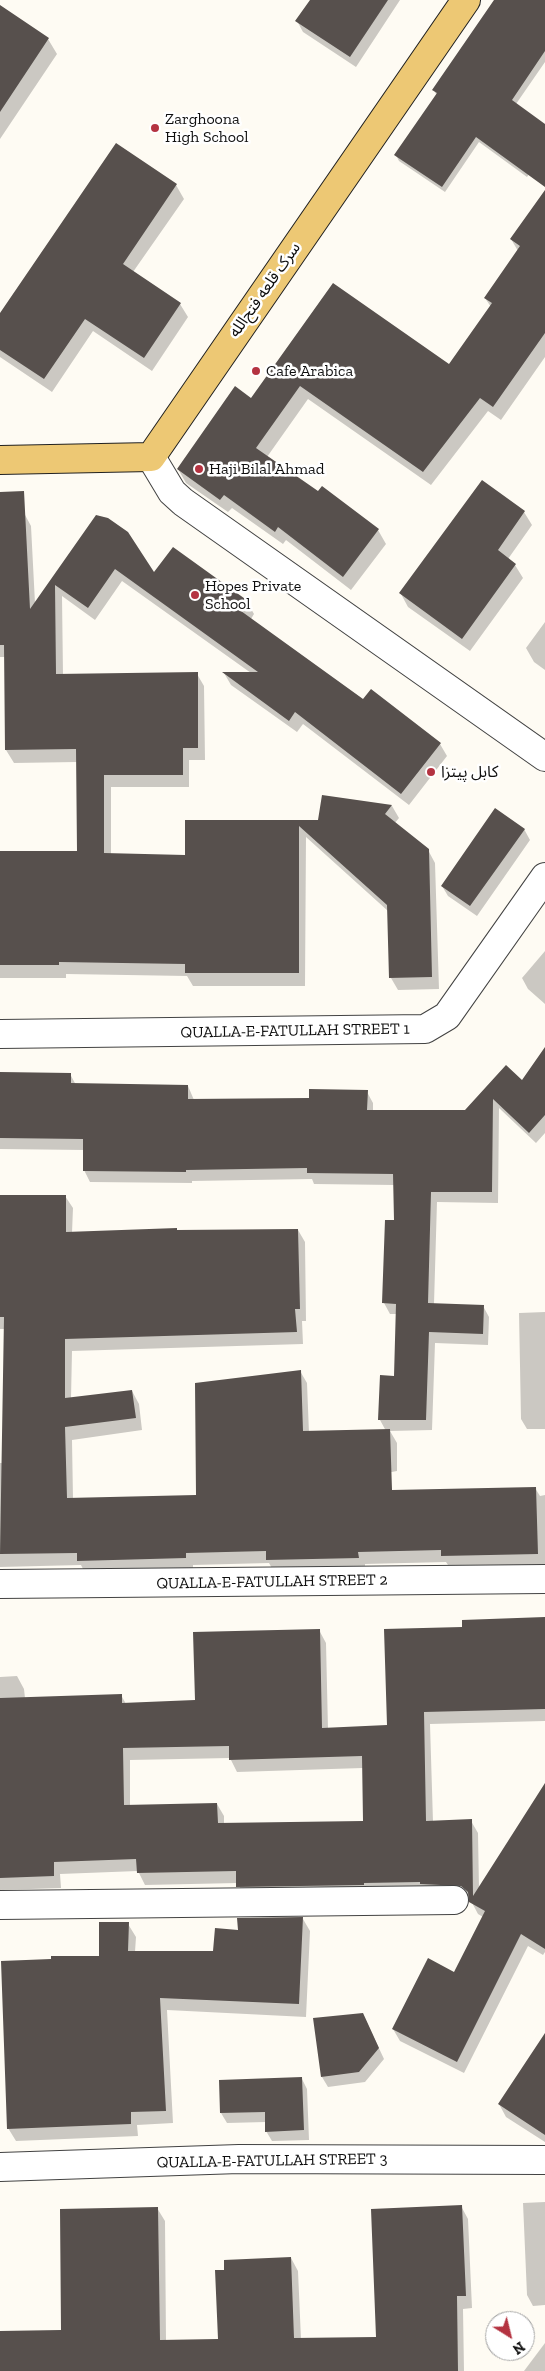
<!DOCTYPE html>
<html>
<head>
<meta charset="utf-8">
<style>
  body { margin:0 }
  #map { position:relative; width:545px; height:2371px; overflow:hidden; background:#fefbf3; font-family:"Zilla Slab",serif }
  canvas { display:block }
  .north { position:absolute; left:485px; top:2311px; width:50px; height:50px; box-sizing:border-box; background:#fff; border:1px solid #9f9f9f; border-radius:50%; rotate:144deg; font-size:14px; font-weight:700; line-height:20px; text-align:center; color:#0f0f0f }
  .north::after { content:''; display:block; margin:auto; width:18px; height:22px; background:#b43341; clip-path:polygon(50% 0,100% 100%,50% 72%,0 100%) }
</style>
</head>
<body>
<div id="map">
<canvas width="545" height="2371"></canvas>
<div class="north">N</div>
</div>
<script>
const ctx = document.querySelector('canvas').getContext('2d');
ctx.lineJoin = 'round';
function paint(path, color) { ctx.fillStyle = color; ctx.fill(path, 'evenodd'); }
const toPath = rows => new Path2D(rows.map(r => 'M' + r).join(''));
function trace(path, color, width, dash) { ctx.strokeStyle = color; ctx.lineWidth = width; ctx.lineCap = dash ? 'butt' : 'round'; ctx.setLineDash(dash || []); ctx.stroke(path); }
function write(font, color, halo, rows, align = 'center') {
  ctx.font = font + ' "Zilla Slab","Noto Sans Arabic",serif'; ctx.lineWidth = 5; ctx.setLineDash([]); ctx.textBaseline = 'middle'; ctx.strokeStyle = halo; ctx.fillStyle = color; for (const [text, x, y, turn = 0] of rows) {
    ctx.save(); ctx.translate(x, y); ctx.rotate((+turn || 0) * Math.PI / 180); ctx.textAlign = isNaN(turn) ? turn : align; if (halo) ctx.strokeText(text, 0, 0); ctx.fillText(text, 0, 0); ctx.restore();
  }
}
paint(toPath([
  [311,0,400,0,356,67,303,32,297,21],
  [495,0,545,1,545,62,516,104,545,126,545,152,527,177,479,142,445,192,399,161,396,155,437,96,434,90],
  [0,7,48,39,57,54,0,139],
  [176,185,184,199,133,272,180,304,188,317,152,371,93,331,52,392,0,357,0,315],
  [545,193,545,357,501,420,488,411,431,485,308,399,267,457,318,493,322,487,378,530,386,544,351,590,286,540,283,544,232,508,228,512,186,483,178,469,251,399,333,284,450,366,491,307,485,298,518,251,511,239],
  [524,512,532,525,508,559,515,565,523,578,470,651,408,607,401,594],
  [24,513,31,526,35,603,97,516,154,574,247,602,254,614,251,619,364,700,440,744,447,756,409,805,303,724,297,732,231,685,224,673,251,673,122,581,95,620,62,596,63,675,197,674,204,686,205,760,189,760,189,787,111,787,111,855,186,856,186,822,319,821,323,797,392,806,399,818,394,824,428,850,435,863,439,989,398,990,391,978,388,911,306,837,305,986,193,986,187,976,66,974,66,978,0,978,0,852,78,852,77,762,14,763,6,750,6,657,0,657,0,515],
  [545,622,545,670,534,662,526,648],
  [524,829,530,840,477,916,448,896,442,886],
  [545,951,545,1004,528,989,522,978],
  [545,1049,545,1133,536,1143,499,1108,498,1203,437,1202,434,1304,483,1306,489,1317,488,1345,435,1343,432,1430,390,1431,397,1443,397,1471,356,1479,358,1492,535,1488,540,1496,545,1495,545,1566,450,1568,446,1562,365,1564,365,1570,274,1572,269,1563,193,1565,193,1570,85,1573,81,1565,0,1567,0,1463,4,1463,5,1329,0,1329,0,1196,65,1196,73,1208,72,1233,298,1230,305,1242,306,1321,302,1321,303,1344,72,1351,71,1399,132,1391,139,1404,142,1430,72,1440,73,1499,197,1496,300,1371,307,1383,309,1433,386,1431,380,1420,395,1377,397,1314,390,1314,384,1303,387,1221,395,1221,394,1185,314,1184,312,1179,192,1181,192,1183,90,1182,84,1170,84,1150,0,1149,0,1073,70,1074,76,1085,188,1086,194,1100,310,1099,367,1092,373,1103,373,1111,465,1111,522,1081],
  [545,1312,545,1429,527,1429,521,1419,519,1313],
  [545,1619,545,1721,430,1724,433,1822,471,1821,478,1833,479,1889,545,1786,545,1952,543,1955,528,1946,464,2073,400,2041,393,2029,455,1973,483,1917,478,1914,470,1899,462,1896,245,1899,238,1883,145,1885,138,1871,60,1874,61,1888,0,1890,0,1677,17,1676,24,1689,25,1698,121,1695,126,1704,196,1701,319,1630,326,1643,328,1729,388,1726,464,1628],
  [230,1758,237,1772,363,1768,364,1822,224,1824,224,1816,217,1804,130,1807,130,1760],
  [303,1919,310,1931,306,2017,167,2010,173,2123,137,2125,138,2136,16,2141,8,2128,100,1957,128,1924,136,1937,135,1952,215,1952,239,1931],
  [363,2014,384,2059,365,2082,328,2087,322,2077],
  [545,2036,545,2142,506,2117,499,2104],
  [302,2079,307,2089,309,2140,272,2141,266,2131,266,2122,227,2123,221,2113],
  [545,2202,545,2305,533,2306,527,2295,523,2203],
  [461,2206,468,2219,472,2308,463,2309,464,2371,0,2371,0,2332,63,2331,157,2208,165,2221,166,2341,220,2340,291,2258,298,2271,301,2339,378,2338],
  [545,2343,545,2371,524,2371]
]), '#0003');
paint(toPath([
  [310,0,388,0,350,57,295,21],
  [494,0,545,0,545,51,512,100,545,124,545,187,476,137,442,187,394,155,437,93,432,90],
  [0,5,49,38,0,112],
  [116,143,177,184,123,264,181,303,144,358,85,319,44,379,0,350,0,313],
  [545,190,545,333,493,407,480,398,423,472,300,386,256,448,318,491,322,486,379,529,343,577,278,527,275,532,224,495,220,500,177,469,235,386,251,398,333,283,449,364,492,303,484,298,520,246,510,239],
  [482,480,525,511,498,550,516,564,462,639,399,593],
  [24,491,30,609,96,515,108,518,128,532,154,572,173,547,248,601,241,611,363,699,371,689,441,743,401,794,295,712,289,721,222,672,258,672,115,569,88,608,55,585,56,674,198,672,198,748,183,748,183,775,104,775,104,853,185,855,185,820,318,820,322,795,392,805,385,814,429,849,432,977,389,978,387,905,299,826,299,973,185,973,185,964,59,962,59,965,0,965,0,851,77,851,76,749,5,750,4,645,0,645,0,492],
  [495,808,525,829,470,906,441,886],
  [545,1047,545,1115,529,1133,493,1099,492,1192,431,1192,428,1303,484,1305,483,1334,429,1332,426,1420,378,1420,380,1375,394,1376,396,1304,382,1303,385,1220,394,1220,393,1174,307,1173,307,1168,186,1170,186,1172,83,1171,83,1139,0,1138,0,1072,71,1073,71,1083,188,1085,188,1099,309,1098,309,1089,368,1090,367,1110,465,1110,506,1065,522,1080],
  [0,1195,66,1195,66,1232,177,1228,177,1230,298,1229,300,1309,295,1309,297,1332,65,1339,65,1398,132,1390,136,1418,65,1427,67,1498,196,1495,195,1383,301,1370,303,1431,390,1429,392,1490,536,1487,538,1554,441,1556,441,1550,358,1552,359,1558,266,1560,266,1551,186,1553,186,1558,77,1561,77,1553,0,1554,4,1317,0,1317],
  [545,1617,545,1709,424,1712,426,1821,472,1819,473,1896,545,1783,545,1949,521,1934,457,2062,392,2029,428,1958,454,1972,485,1911,469,1902,468,1892,461,1886,420,1884,420,1882,364,1883,364,1885,236,1887,236,1871,137,1873,136,1859,54,1862,54,1876,0,1878,0,1698,122,1694,122,1703,195,1700,193,1632,320,1629,322,1728,387,1725,384,1629,462,1627,462,1620],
  [229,1746,229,1760,362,1756,363,1821,218,1823,217,1803,124,1805,123,1748],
  [303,1917,299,2004,160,1998,166,2111,131,2112,131,2124,7,2129,1,1961,51,1959,51,1956,99,1956,99,1922,129,1922,128,1951,213,1951,215,1928,238,1930,237,1918],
  [363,2013,379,2048,359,2072,321,2077,313,2018],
  [545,2033,545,2135,498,2104],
  [302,2077,304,2130,265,2132,265,2112,220,2113,219,2080],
  [462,2205,466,2296,457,2296,458,2371,0,2371,0,2331,61,2330,60,2209,158,2207,160,2340,218,2339,215,2270,224,2270,224,2260,291,2257,294,2338,376,2337,371,2209]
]), '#57504d');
const minor = toPath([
  [151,457,172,492,183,502,545,757],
  [0,1034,425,1029,447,1016,545,877],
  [0,1584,545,1579],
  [0,1905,454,1900],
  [0,2167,239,2159,545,2160]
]);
const major = toPath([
  [0,460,151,457,466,0]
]);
trace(minor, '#424242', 30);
trace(major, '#202020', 30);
trace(minor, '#fff', 28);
trace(major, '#edc874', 28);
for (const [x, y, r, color] of [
  [155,128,5,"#b43341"],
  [256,371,5,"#b43341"],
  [199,469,5,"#b43341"],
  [195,595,5,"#b43341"],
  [431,772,5,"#b43341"]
]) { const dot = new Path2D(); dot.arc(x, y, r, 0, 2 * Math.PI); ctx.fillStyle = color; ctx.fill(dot); trace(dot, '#fff', 2); }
write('16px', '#0f0f0f', '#fff', [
  ["Zarghoona",165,119],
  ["High School",165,137],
  ["Cafe Arabica",266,371],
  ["Haji Bilal Ahmad",209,469],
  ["Hopes Private",205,586],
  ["School",205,604],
  ["کابل پیتزا",441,772]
], 'left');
write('16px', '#0f0f0f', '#fff', [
  ["سرک قلعه فتح‌الله",265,290,-55],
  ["QUALLA-E-FATULLAH STREET 1",295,1031,-1],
  ["QUALLA-E-FATULLAH STREET 2",272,1582,-1],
  ["QUALLA-E-FATULLAH STREET 3",272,2161,-1]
]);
</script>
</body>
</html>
